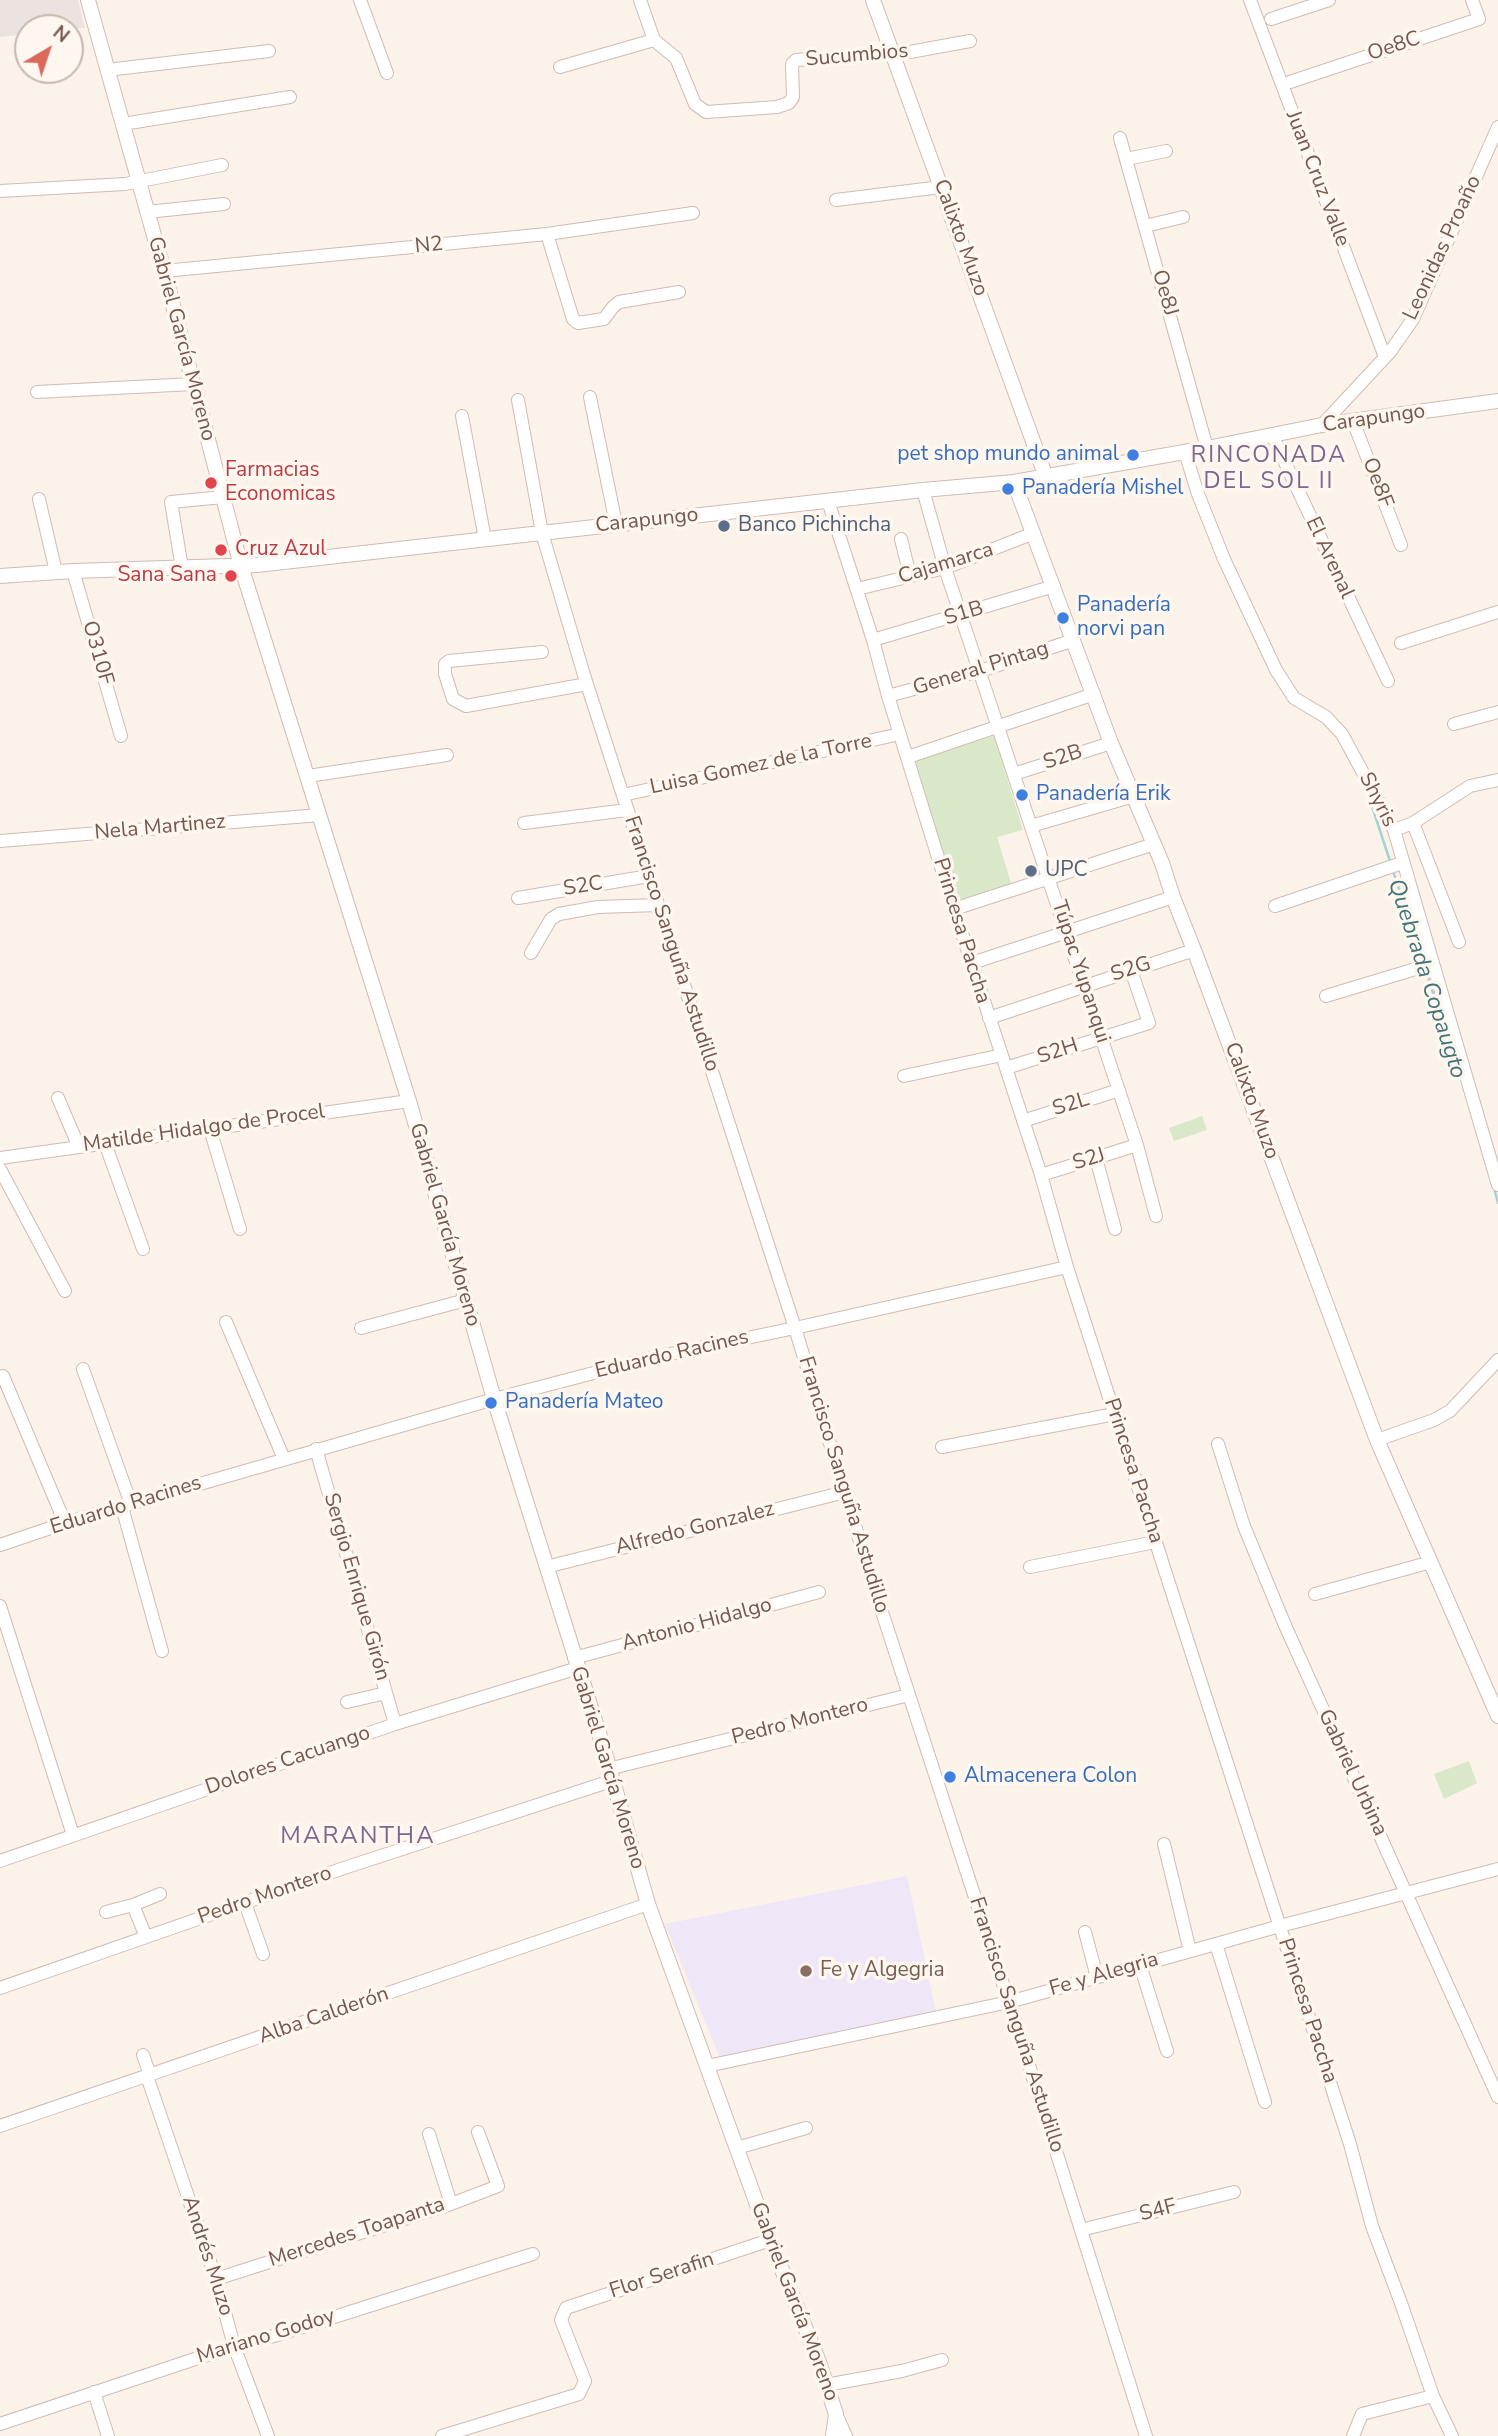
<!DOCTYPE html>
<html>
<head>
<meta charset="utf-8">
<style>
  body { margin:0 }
  #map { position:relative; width:1498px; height:2436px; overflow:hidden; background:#fbf2ea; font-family:"Nunito Sans",sans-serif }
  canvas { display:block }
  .north { position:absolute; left:14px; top:14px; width:70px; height:70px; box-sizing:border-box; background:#fef7f0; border:2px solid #c7b7b0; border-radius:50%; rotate:39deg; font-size:19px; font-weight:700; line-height:28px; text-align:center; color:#74584f }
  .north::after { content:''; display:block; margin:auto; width:24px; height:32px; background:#db6859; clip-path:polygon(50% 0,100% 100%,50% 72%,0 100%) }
</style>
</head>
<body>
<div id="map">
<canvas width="1498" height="2436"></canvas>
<div class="north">N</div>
</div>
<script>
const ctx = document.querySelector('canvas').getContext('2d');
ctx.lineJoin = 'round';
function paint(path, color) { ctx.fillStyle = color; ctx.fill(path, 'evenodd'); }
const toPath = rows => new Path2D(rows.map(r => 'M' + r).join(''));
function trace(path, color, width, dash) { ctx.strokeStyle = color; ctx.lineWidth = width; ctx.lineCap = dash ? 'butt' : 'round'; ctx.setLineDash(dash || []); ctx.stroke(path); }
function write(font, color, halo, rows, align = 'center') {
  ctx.font = font + ' "Nunito Sans",sans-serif'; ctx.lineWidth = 7; ctx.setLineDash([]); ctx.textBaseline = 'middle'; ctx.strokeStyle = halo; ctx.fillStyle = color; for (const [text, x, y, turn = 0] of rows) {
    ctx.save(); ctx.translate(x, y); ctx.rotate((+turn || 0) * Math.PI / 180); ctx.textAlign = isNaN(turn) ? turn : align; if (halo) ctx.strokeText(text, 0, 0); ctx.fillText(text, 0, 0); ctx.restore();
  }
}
paint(toPath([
  [0,0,78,0,85,28,28,28,28,34,0,37]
]), '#ebe3df');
paint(toPath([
  [907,1876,937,2017,722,2063,665,1924]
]), '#efe6f8');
paint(toPath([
  [994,736,1023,830,997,837,1012,886,957,902,914,760],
  [1202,1116,1207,1130,1174,1141,1169,1128],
  [1469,1761,1477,1783,1444,1799,1434,1774]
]), '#d9e8c9');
trace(toPath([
  [1367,791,1390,861],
  [1393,871,1423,961],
  [1426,971,1457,1068],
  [1494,1188,1498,1203]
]), '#a6d2d5', 2.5);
const minor = toPath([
  [360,0,387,73],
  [640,0,654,40,676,58,695,104,706,112,777,107,789,103,793,97,792,64,796,60,910,52,970,41],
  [1250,0,1385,357],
  [1271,19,1329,0],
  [560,67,654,40],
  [107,70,269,51],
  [1290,82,1479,19,1472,0],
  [123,124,290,97],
  [1120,138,1207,448],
  [1126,159,1166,151],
  [0,191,125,184,222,165],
  [836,200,941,187],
  [147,212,224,204],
  [1145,226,1183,217],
  [547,234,573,319,578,323,604,319,613,307,619,302,679,292],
  [164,271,547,234,693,213],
  [37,392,193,384],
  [590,397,616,524],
  [518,400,542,533,584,675,795,1328,871,1578,1009,2002,1146,2436],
  [462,416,485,539],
  [1353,421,1401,545],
  [1322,425,1390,352,1413,319,1498,127],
  [1272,435,1388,681],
  [1185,452,1198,494,1224,559,1276,670,1294,698,1326,717,1342,734,1394,830,1498,1185],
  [923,490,945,568,1137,1145,1156,1216],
  [39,499,56,572],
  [828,501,873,640,888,696,954,909,1041,1175,1067,1267,1350,2144,1372,2226,1401,2303,1433,2396,1452,2436],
  [901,539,910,576],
  [182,568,171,502,223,497],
  [73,571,121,736],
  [857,589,945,568,1034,533],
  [873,640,1054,586],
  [1401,643,1498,612],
  [542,652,449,661,445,664,445,674,453,699,466,706,587,684],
  [888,696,980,671,1074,640],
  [1454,724,1498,712],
  [908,757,1094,694],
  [1014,774,1111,743],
  [308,776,447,755],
  [623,795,900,734],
  [524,823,627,810],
  [1413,823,1459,942],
  [1031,826,1134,796],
  [1394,830,1413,823,1470,786,1498,780],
  [0,841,320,815],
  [518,898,649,876],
  [1275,906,1402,863],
  [954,909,1154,844],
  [531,953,551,919,559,914,598,907,658,905],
  [972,963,1173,897],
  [1326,996,1432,964],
  [989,1018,1194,950],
  [1006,1068,1149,1023,1131,970],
  [904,1076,1002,1055],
  [58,1098,79,1147],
  [1023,1121,1119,1090],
  [210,1129,240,1229],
  [105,1143,143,1249],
  [0,1158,409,1101],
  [1096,1158,1115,1229],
  [0,1169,65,1291],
  [1041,1175,1137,1145],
  [226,1322,284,1459],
  [361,1328,466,1300],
  [83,1369,131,1504],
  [3,1376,65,1523],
  [1377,1440,1434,1420,1450,1411,1498,1360],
  [1218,1444,1244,1526,1284,1623,1498,2097],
  [942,1447,1115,1414],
  [316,1449,395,1724],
  [122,1507,162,1651],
  [0,1545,65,1523,494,1399,651,1358,795,1328,1067,1267],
  [546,1567,845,1492],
  [1030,1567,1155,1542],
  [1315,1594,1431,1562],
  [0,1606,73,1835],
  [574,1658,819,1592],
  [347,1702,386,1693],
  [608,1769,909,1695],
  [1164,1844,1190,1951],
  [0,1861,395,1724,578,1668],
  [245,1903,263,1954],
  [106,1912,133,1905],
  [1085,1932,1097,1977],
  [146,1937,133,1905,160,1894],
  [1216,1944,1265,2102],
  [1140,1965,1167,2051],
  [0,1988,344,1868,611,1781],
  [143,2055,150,2075],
  [707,2066,1009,2002,1280,1926,1498,1869],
  [147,2076,216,2279,234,2346,268,2436],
  [0,2126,648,1904],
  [429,2134,451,2204],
  [737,2148,806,2128],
  [1081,2230,1234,2192],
  [216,2279,451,2204,498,2186,478,2132],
  [826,2385,902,2371,942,2360],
  [94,2392,108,2436],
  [836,2414,846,2436],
  [0,2424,234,2346,274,2336,533,2254],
  [442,2436,579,2394,585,2381,561,2320,566,2308,770,2240],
  [1353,2436,1362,2414,1433,2396]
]);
const tertiary = toPath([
  [88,0,164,271,241,566,409,1101,494,1399,603,1746,648,1904,770,2240,819,2362,836,2414,833,2436],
  [873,0,1046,477],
  [1014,482,1111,743,1162,863,1173,897,1194,950,1377,1440,1498,1716],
  [0,576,73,571,257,565,923,490,1014,482,1207,448,1322,425,1498,401]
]);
trace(minor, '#cfbcb3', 14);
trace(tertiary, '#cfbcb3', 16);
trace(minor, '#fff', 12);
trace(tertiary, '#fff', 14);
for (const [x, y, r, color] of [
  [1133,455,7,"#3f7fe0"],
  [211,483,7,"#e0444e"],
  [1008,489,7,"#3f7fe0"],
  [724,526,7,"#5c6f8a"],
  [221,550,7,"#e0444e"],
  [231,576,7,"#e0444e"],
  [1063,618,7,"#3f7fe0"],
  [1022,795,7,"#3f7fe0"],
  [1031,871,7,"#5c6f8a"],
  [491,1403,7,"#3f7fe0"],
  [950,1777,7,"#3f7fe0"],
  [806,1971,7,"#8d6e63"]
]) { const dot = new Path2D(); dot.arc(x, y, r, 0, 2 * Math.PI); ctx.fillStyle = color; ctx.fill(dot); trace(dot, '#fef7f0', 2.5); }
write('21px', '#74584f', '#fef7f0', [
  ["Oe8C",1394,47,-18],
  ["Sucumbios",857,56,-5],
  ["Juan Cruz Valle",1317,179,69],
  ["Calixto Muzo",960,238,70],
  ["N2",429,246,-6],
  ["Leonidas Proaño",1443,248,-65],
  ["Oe8J",1164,293,74],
  ["Gabriel García Moreno",181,339,75],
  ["Carapungo",1374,419,-8],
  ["Oe8F",1377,483,69],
  ["Carapungo",647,521,-6],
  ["El Arenal",1329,558,65],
  ["Cajamarca",946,564,-17],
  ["S1B",964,614,-17],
  ["O310F",97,653,74],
  ["General Pintag",981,669,-17],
  ["S2B",1063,758,-18],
  ["Luisa Gomez de la Torre",761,765,-12],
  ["Shyris",1377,800,63],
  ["Nela Martinez",160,828,-5],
  ["S2C",583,887,-9],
  ["Princesa Paccha",961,931,73],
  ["Francisco Sanguña Astudillo",671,944,72],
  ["S2G",1131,970,-18],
  ["Túpac Yupanqui",1080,972,72],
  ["S2H",1058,1052,-18],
  ["Calixto Muzo",1251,1101,70],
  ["S2L",1071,1105,-17],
  ["Matilde Hidalgo de Procel",204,1129,-8],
  ["S2J",1089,1160,-17],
  ["Gabriel García Moreno",444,1225,74],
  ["Eduardo Racines",672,1355,-13],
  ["Princesa Paccha",1133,1471,72],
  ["Francisco Sanguña Astudillo",843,1485,73],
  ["Eduardo Racines",126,1506,-17],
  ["Alfredo Gonzalez",695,1529,-14],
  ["Sergio Enrique Girón",356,1587,74],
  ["Antonio Hidalgo",697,1625,-15],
  ["Pedro Montero",800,1722,-14],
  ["Dolores Cacuango",288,1761,-19],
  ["Gabriel García Moreno",607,1768,73],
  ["Gabriel Urbina",1352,1773,65],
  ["Pedro Montero",265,1896,-19],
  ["Fe y Alegria",1104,1975,-16],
  ["Princesa Paccha",1307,2011,72],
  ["Alba Calderón",324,2016,-19],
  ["Francisco Sanguña Astudillo",1016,2025,72],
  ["S4F",1158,2211,-14],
  ["Mercedes Toapanta",357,2233,-18],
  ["Andrés Muzo",207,2256,72],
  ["Flor Serafin",662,2276,-18],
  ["Gabriel García Moreno",794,2302,69],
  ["Mariano Godoy",266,2337,-17]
]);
write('21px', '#366cbe', '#fef7f0', [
  ["pet shop mundo animal",1119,455,"right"],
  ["Panadería Mishel",1022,489],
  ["Panadería",1077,606],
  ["norvi pan",1077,630],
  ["Panadería Erik",1036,795],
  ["Panadería Mateo",505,1403],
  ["Almacenera Colon",964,1777]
], 'left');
write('21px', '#be3a42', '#fef7f0', [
  ["Farmacias",225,471],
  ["Economicas",225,495],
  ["Cruz Azul",235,550],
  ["Sana Sana",217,576,"right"]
], 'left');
write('21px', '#4e5e75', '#fef7f0', [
  ["Banco Pichincha",738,526],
  ["UPC",1045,871]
], 'left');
write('21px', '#785e54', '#fef7f0', [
  ["Fe y Algegria",820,1971]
], 'left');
ctx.letterSpacing = '2px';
write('23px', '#7d6690', '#fef7f0', [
  ["RINCONADA",1269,456],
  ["DEL SOL II",1269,482]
]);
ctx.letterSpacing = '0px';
write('italic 23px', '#437578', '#fef7f0', [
  ["Quebrada Copaugto",1426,979,72]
]);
ctx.letterSpacing = '2px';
write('24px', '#7d6690', '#fef7f0', [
  ["MARANTHA",358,1837]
]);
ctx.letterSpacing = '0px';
</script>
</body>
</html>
